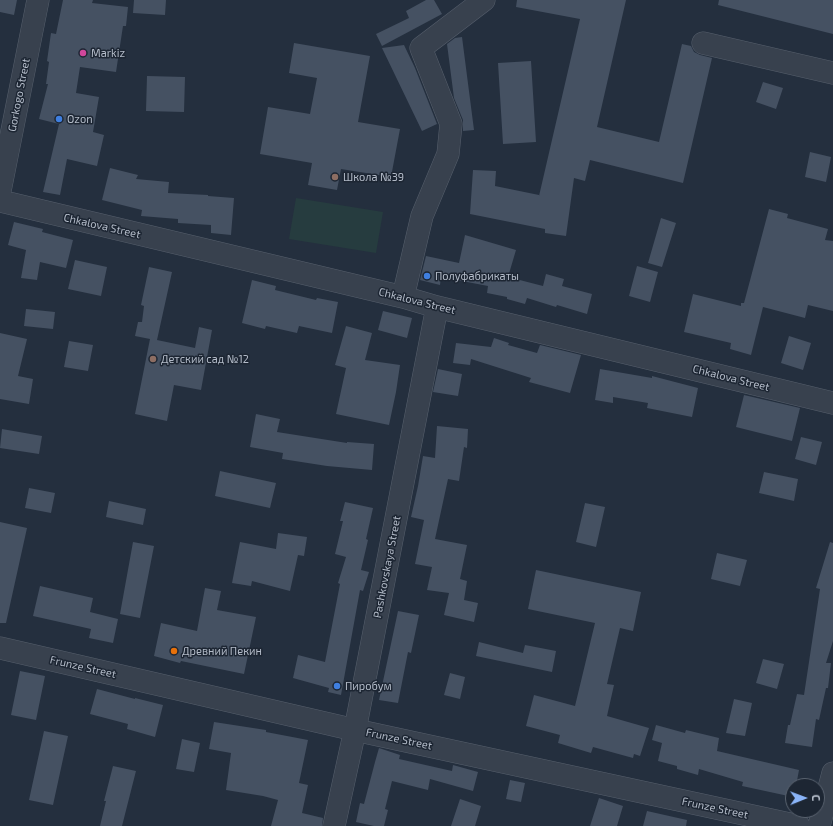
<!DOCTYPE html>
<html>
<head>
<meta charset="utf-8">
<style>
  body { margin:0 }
  #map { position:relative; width:833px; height:826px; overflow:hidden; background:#242f3e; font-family:"Exo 2",sans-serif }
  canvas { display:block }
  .north { position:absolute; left:785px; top:778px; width:40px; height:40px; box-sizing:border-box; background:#1d2633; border:1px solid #59626f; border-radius:50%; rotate:89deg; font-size:11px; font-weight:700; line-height:16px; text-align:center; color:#b4bcc9 }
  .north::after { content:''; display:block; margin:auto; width:14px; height:18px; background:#8ab4f8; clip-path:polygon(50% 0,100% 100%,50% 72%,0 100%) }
</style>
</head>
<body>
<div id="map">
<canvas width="833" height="826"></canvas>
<div class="north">С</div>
</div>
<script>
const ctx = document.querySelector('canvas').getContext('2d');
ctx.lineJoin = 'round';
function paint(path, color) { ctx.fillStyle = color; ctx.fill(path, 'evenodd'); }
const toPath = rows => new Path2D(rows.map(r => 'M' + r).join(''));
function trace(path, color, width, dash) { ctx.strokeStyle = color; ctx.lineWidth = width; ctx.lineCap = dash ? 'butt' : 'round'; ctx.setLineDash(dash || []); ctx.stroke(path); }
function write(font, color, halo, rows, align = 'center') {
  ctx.font = font + ' "Exo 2",sans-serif'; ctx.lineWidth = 3; ctx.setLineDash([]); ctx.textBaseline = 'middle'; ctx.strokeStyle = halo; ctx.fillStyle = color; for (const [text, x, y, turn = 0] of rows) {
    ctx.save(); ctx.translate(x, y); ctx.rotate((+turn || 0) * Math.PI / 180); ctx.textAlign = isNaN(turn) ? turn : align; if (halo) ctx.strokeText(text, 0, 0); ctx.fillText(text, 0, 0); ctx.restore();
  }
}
paint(toPath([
  [296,198,383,212,376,253,289,239]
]), '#263c3f');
paint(toPath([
  [0,0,17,0,14,15,0,12],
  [63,0,93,0,92,3,128,7,126,26,123,26,116,72,80,67,76,93,99,97,93,132,104,135,97,166,67,159,60,195,43,192,59,124,39,119,48,84,46,84,49,62,47,61,51,33,56,34],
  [134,0,166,0,165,15,133,13],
  [426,0,434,0,442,14,382,46,376,34,409,18,406,11],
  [517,0,626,0,597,127,659,142,682,44,691,46,694,52,700,55,712,58,683,183,590,160,585,181,574,178,566,236,545,233,545,229,470,214,473,170,496,171,495,186,539,195,539,196,580,19,516,7],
  [719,0,833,0,833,34,718,5],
  [462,37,474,130,463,131,463,120,454,98,447,44,455,38],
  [294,43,370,56,358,122,400,129,391,177,341,169,337,190,308,185,312,163,260,154,268,107,310,114,317,78,289,73],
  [404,45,415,68,437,124,422,131,382,48],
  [531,61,536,142,503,144,498,63],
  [147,76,185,77,184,112,146,111],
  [763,82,783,88,776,109,756,102],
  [810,152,831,157,826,182,805,177],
  [110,168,138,175,136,179,169,182,168,193,208,195,208,196,234,198,231,235,211,233,211,225,178,223,178,219,141,216,142,210,102,200],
  [769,209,788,214,787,218,828,229,825,240,833,241,833,311,808,305,805,318,763,307,751,355,730,349,731,343,684,332,693,294,741,306,741,303,744,303],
  [661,218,676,223,662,267,648,263],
  [14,222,43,229,42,232,73,240,66,268,40,262,37,280,21,278,26,250,8,245],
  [465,235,516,250,508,277,543,286,546,274,564,279,562,286,592,294,587,314,557,305,556,307,527,298,525,304,507,299,507,297,487,293,488,286,441,277,440,285,420,280,426,256,459,263],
  [75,260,107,267,101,296,68,289],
  [637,266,658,272,650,302,629,296],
  [149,267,172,272,157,340,195,348,199,327,212,330,201,390,174,385,167,421,135,414,150,339,135,336,138,322,142,322,144,306,141,305],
  [252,280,276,286,275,290,316,300,317,298,338,302,332,333,299,326,297,333,266,326,265,329,242,323],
  [26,309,55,312,53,329,24,326],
  [383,311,412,318,407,338,378,330],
  [346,326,372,333,365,360,400,365,396,392,389,425,336,414,346,368,335,365],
  [0,333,27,339,18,376,33,379,29,404,0,399],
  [789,336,811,343,803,370,781,363],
  [494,338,509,343,508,345,537,353,540,345,581,355,570,393,529,382,531,378,471,359,470,365,453,363,456,343,491,347],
  [69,341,93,345,88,371,64,367],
  [438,369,462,374,458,396,433,392],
  [600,369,652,378,652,376,698,388,692,417,647,408,648,403,613,397,613,403,595,400],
  [744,395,800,408,792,441,736,427],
  [256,414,280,419,277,432,347,443,347,442,374,444,372,470,327,466,282,459,283,453,250,447],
  [437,426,468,429,467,448,464,447,459,481,448,479,435,539,467,545,460,579,467,581,464,600,478,603,474,622,444,615,449,593,427,590,432,567,415,564,424,520,411,517,418,486,423,456,435,458],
  [2,429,42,436,39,454,0,448],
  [801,437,822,442,816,465,795,459],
  [220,471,276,483,270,508,215,496],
  [764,472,798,479,794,501,759,493],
  [29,488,55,493,51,513,25,508],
  [109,501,146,509,143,525,106,517],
  [345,502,373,508,366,539,368,540,361,570,369,572,363,591,360,590,341,695,328,692,329,688,293,678,298,655,325,662,340,584,338,583,346,557,335,554,343,521,340,521],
  [585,503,605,507,596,547,576,542],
  [0,522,27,528,6,623,0,623],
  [278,533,307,537,304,556,298,555,290,591,252,581,251,586,232,583,240,542,276,549],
  [133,542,154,546,140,618,120,614],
  [830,542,833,543,833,641,826,663,831,663,828,688,826,688,819,720,816,719,812,747,785,743,788,725,790,725,797,694,804,695,820,589,816,588],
  [717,553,747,560,740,586,711,579],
  [536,570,641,592,633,631,620,628,607,684,614,685,607,716,649,728,640,756,634,754,633,758,593,747,591,753,558,743,560,735,526,726,534,695,575,706,595,623,528,609],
  [40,586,93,598,90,612,118,619,113,643,89,638,91,629,33,616],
  [205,588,221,591,217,610,256,617,244,674,181,661,180,663,154,656,161,623,197,631],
  [398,611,419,615,411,653,408,652,398,703,379,700],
  [479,642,523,653,525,645,556,651,552,672,476,656],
  [763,659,784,664,777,689,756,683],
  [20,671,45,676,36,720,11,715],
  [450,673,465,677,460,699,444,695],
  [97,689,135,699,135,698,163,705,155,737,127,729,128,724,90,714],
  [734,699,752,703,745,736,726,733],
  [214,722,266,730,266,732,308,740,299,783,308,785,302,813,323,818,322,826,271,826,278,800,263,796,226,790,231,753,209,749],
  [656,725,685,733,686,730,719,738,717,751,799,770,796,786,793,786,793,797,742,786,743,782,699,769,698,775,677,769,677,766,658,761,662,743,652,740],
  [44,731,68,736,53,805,29,800],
  [182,739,200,743,194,772,176,769],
  [379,748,400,755,399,759,452,771,453,765,478,772,473,791,430,779,428,790,392,781,385,809,388,810,384,826,374,826,356,822,360,803,364,804,375,762],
  [113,766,136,771,122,826,100,826,106,801,104,801],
  [510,780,525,783,521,802,506,799],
  [599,798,623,806,617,826,590,826],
  [460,799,481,806,475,826,451,826],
  [647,811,687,820,686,826,643,826]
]), '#455162');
const minor = toPath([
  [703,43,833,73],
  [0,191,38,0],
  [0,201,403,297,437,307,833,403],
  [403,297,422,216,448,154,451,124,421,48,484,0],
  [0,648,355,730,799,826],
  [334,826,355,730,437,307],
  [819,826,833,773]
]);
trace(minor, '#565f6c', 23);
trace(minor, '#38414e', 22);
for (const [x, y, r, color] of [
  [83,53,4,"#d1479c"],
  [59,119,4,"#3f7fe0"],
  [335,177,4,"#8d6e63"],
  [427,276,4,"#3f7fe0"],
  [153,359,4,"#8d6e63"],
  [174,651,4,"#e8710a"],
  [337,686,4,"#3f7fe0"]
]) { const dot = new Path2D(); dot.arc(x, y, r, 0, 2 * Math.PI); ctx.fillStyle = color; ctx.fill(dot); trace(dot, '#1d2633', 1.5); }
write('11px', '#b4bcc9', '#1d2633', [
  ["Markiz",91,53],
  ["Ozon",67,119],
  ["Школа №39",343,177],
  ["Полуфабрикаты",435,276],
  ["Детский сад №12",161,359],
  ["Древний Пекин",182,651],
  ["Пиробум",345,686]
], 'left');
write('11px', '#b4bcc9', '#1d2633', [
  ["Gorkogo Street",19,95,-79],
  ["Chkalova Street",102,226,13],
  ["Chkalova Street",417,301,14],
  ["Chkalova Street",731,378,14],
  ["Pashkovskaya Street",387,567,-79],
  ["Frunze Street",83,667,13],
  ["Frunze Street",399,739,12],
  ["Frunze Street",715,808,12]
]);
</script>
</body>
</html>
